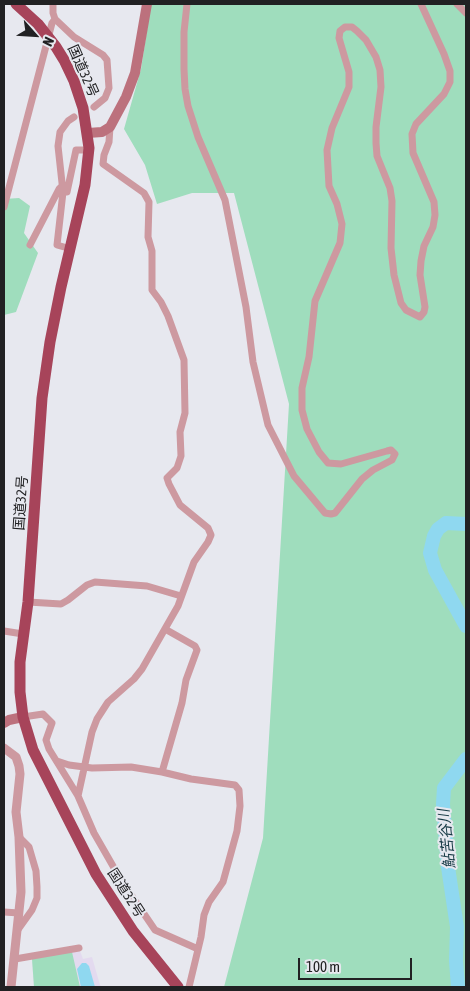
<!DOCTYPE html>
<html>
<head>
<meta charset="utf-8">
<style>
  body { margin:0 }
  #map { position:relative; width:470px; height:991px; overflow:hidden; background:#e7e8ef; font-family:"Asap Condensed",sans-serif }
  canvas { display:block }
  .frame { position:absolute; inset:0; border:5px solid #212123; pointer-events:none }
  .north { position:absolute; left:10px; top:10px; width:50px; height:50px; -webkit-text-stroke:4px #e7e8ef; paint-order:stroke; rotate:116deg; font-size:14px; font-weight:700; line-height:20px; text-align:center; color:#212123 }
  .north::after { content:''; display:block; margin:auto; width:18px; height:22px; background:#212123; clip-path:polygon(50% 0,100% 100%,50% 72%,0 100%) }
  .scale { position:absolute; left:298px; top:958px; width:114px; height:22px; box-sizing:border-box; border:2px solid #212123; border-top:0; padding-left:6px; font-size:15px; line-height:18px; white-space:nowrap; color:#212123; -webkit-text-stroke:4px #e7e8ef; paint-order:stroke }
</style>
</head>
<body>
<div id="map">
<canvas width="470" height="991"></canvas>
<div class="frame"></div>
<div class="north">N</div>
<div class="scale">100 m</div>
</div>
<script>
const ctx = document.querySelector('canvas').getContext('2d');
ctx.lineJoin = 'round';
function paint(path, color) { ctx.fillStyle = color; ctx.fill(path, 'evenodd'); }
const toPath = rows => new Path2D(rows.map(r => 'M' + r).join(''));
function trace(path, color, width, dash) { ctx.strokeStyle = color; ctx.lineWidth = width; ctx.lineCap = dash ? 'butt' : 'round'; ctx.setLineDash(dash || []); ctx.stroke(path); }
function write(font, color, halo, rows, align = 'center') {
  ctx.font = font + ' "Asap Condensed","Noto Sans JP",sans-serif'; ctx.lineWidth = 4; ctx.setLineDash([]); ctx.textBaseline = 'middle'; ctx.strokeStyle = halo; ctx.fillStyle = color; for (const [text, x, y, turn = 0] of rows) {
    ctx.save(); ctx.translate(x, y); ctx.rotate((+turn || 0) * Math.PI / 180); ctx.textAlign = isNaN(turn) ? turn : align; if (halo) ctx.strokeText(text, 0, 0); ctx.fillText(text, 0, 0); ctx.restore();
  }
}
paint(toPath([
  [80,951,83,959,92,957,100,985,102,987,34,987,32,959]
]), '#e3daef');
paint(toPath([
  [151,4,466,4,466,987,224,987,263,838,289,404,234,193,192,193,157,204,145,165,124,129,141,69],
  [19,198,30,206,24,233,38,253,16,312,4,315,4,199],
  [72,952,80,987,34,987,32,959]
]), '#9fddbd');
paint(toPath([
  [82,963,86,963,89,966,95,987,81,987,77,969]
]), '#8fd8f0');
trace(toPath([
  [466,524,446,523,438,529,434,536,430,553,435,570,466,626],
  [458,987,456,961,457,927,448,867,443,804,444,788,466,759]
]), '#8fd8f0', 14);
trace(toPath([
  [53,4,53,13,55,19,74,37,103,55,107,60,109,88,105,98,94,107],
  [187,4,184,32,184,69,185,89,188,106,198,137,225,200,246,307,253,362,268,425,294,476,325,513,331,514,335,513,362,479,373,470,392,460,395,454,391,450,387,451,341,464,328,463,319,452,307,429,302,410,302,388,309,357,315,301,340,243,342,224,337,204,329,186,327,150,332,128,349,87,349,72,339,38,340,31,345,27,352,27,357,31,366,40,376,57,380,70,381,87,376,127,376,143,377,156,390,188,392,201,391,248,394,275,401,303,406,310,420,317,424,312,425,307,420,275,421,261,424,246,433,227,435,215,434,202,413,153,412,134,416,124,444,94,450,82,450,71,444,54,421,4],
  [457,4,466,13],
  [63,192,67,192,76,150,89,150],
  [4,207,52,23,55,19],
  [30,245,59,189,63,185],
  [71,249,57,245,63,192,58,146,60,132,68,121,74,117],
  [28,602,61,604,68,600,87,585,95,582,147,586,181,596],
  [4,631,23,634],
  [23,717,43,714,52,723,46,740,49,749,78,796,94,833,121,880,155,930,198,949],
  [57,761,69,765,92,768,131,767,162,772,191,779,235,785,239,790,240,806,237,831,223,882,209,902,204,915,201,937,189,987],
  [162,772,182,703,186,680,197,650,195,646,165,629],
  [78,796,92,732,97,719,108,702,134,679,142,669,178,606,194,562,208,542,211,535,208,528,180,505,169,484,167,478,177,468,181,456,180,432,185,413,184,360,168,316,161,302,152,290,152,251,148,237,149,202,144,193,103,164,104,155,109,142,110,127],
  [4,912,19,913],
  [17,931,32,910,37,898,37,887,36,871,29,847,19,837],
  [15,959,79,948]
]), '#cd99a0', 7);
trace(toPath([
  [4,748,16,757,19,766,20,774,16,812,19,837,21,892,11,987]
]), '#cd99a0', 9);
trace(toPath([
  [88,133,102,132,110,127,126,97,135,73,147,4],
  [4,723,9,720,23,717]
]), '#bc717d', 10);
trace(toPath([
  [16,4,38,24,56,47,64,60,74,81,83,108,89,148,85,185,61,287,50,342,42,398,28,602,20,662,20,692,23,717,33,750,96,874,133,931,178,987]
]), '#a7445a', 11);
write('14px', '#212123', '#e7e8ef', [
  ["国道32号",83,71,66],
  ["国道32号",21,503,-86],
  ["国道32号",126,893,57]
]);
write('italic 15px', '#183b46', '#e7e8ef', [
  ["鮎苦谷川",447,839,-96]
]);
</script>
</body>
</html>
